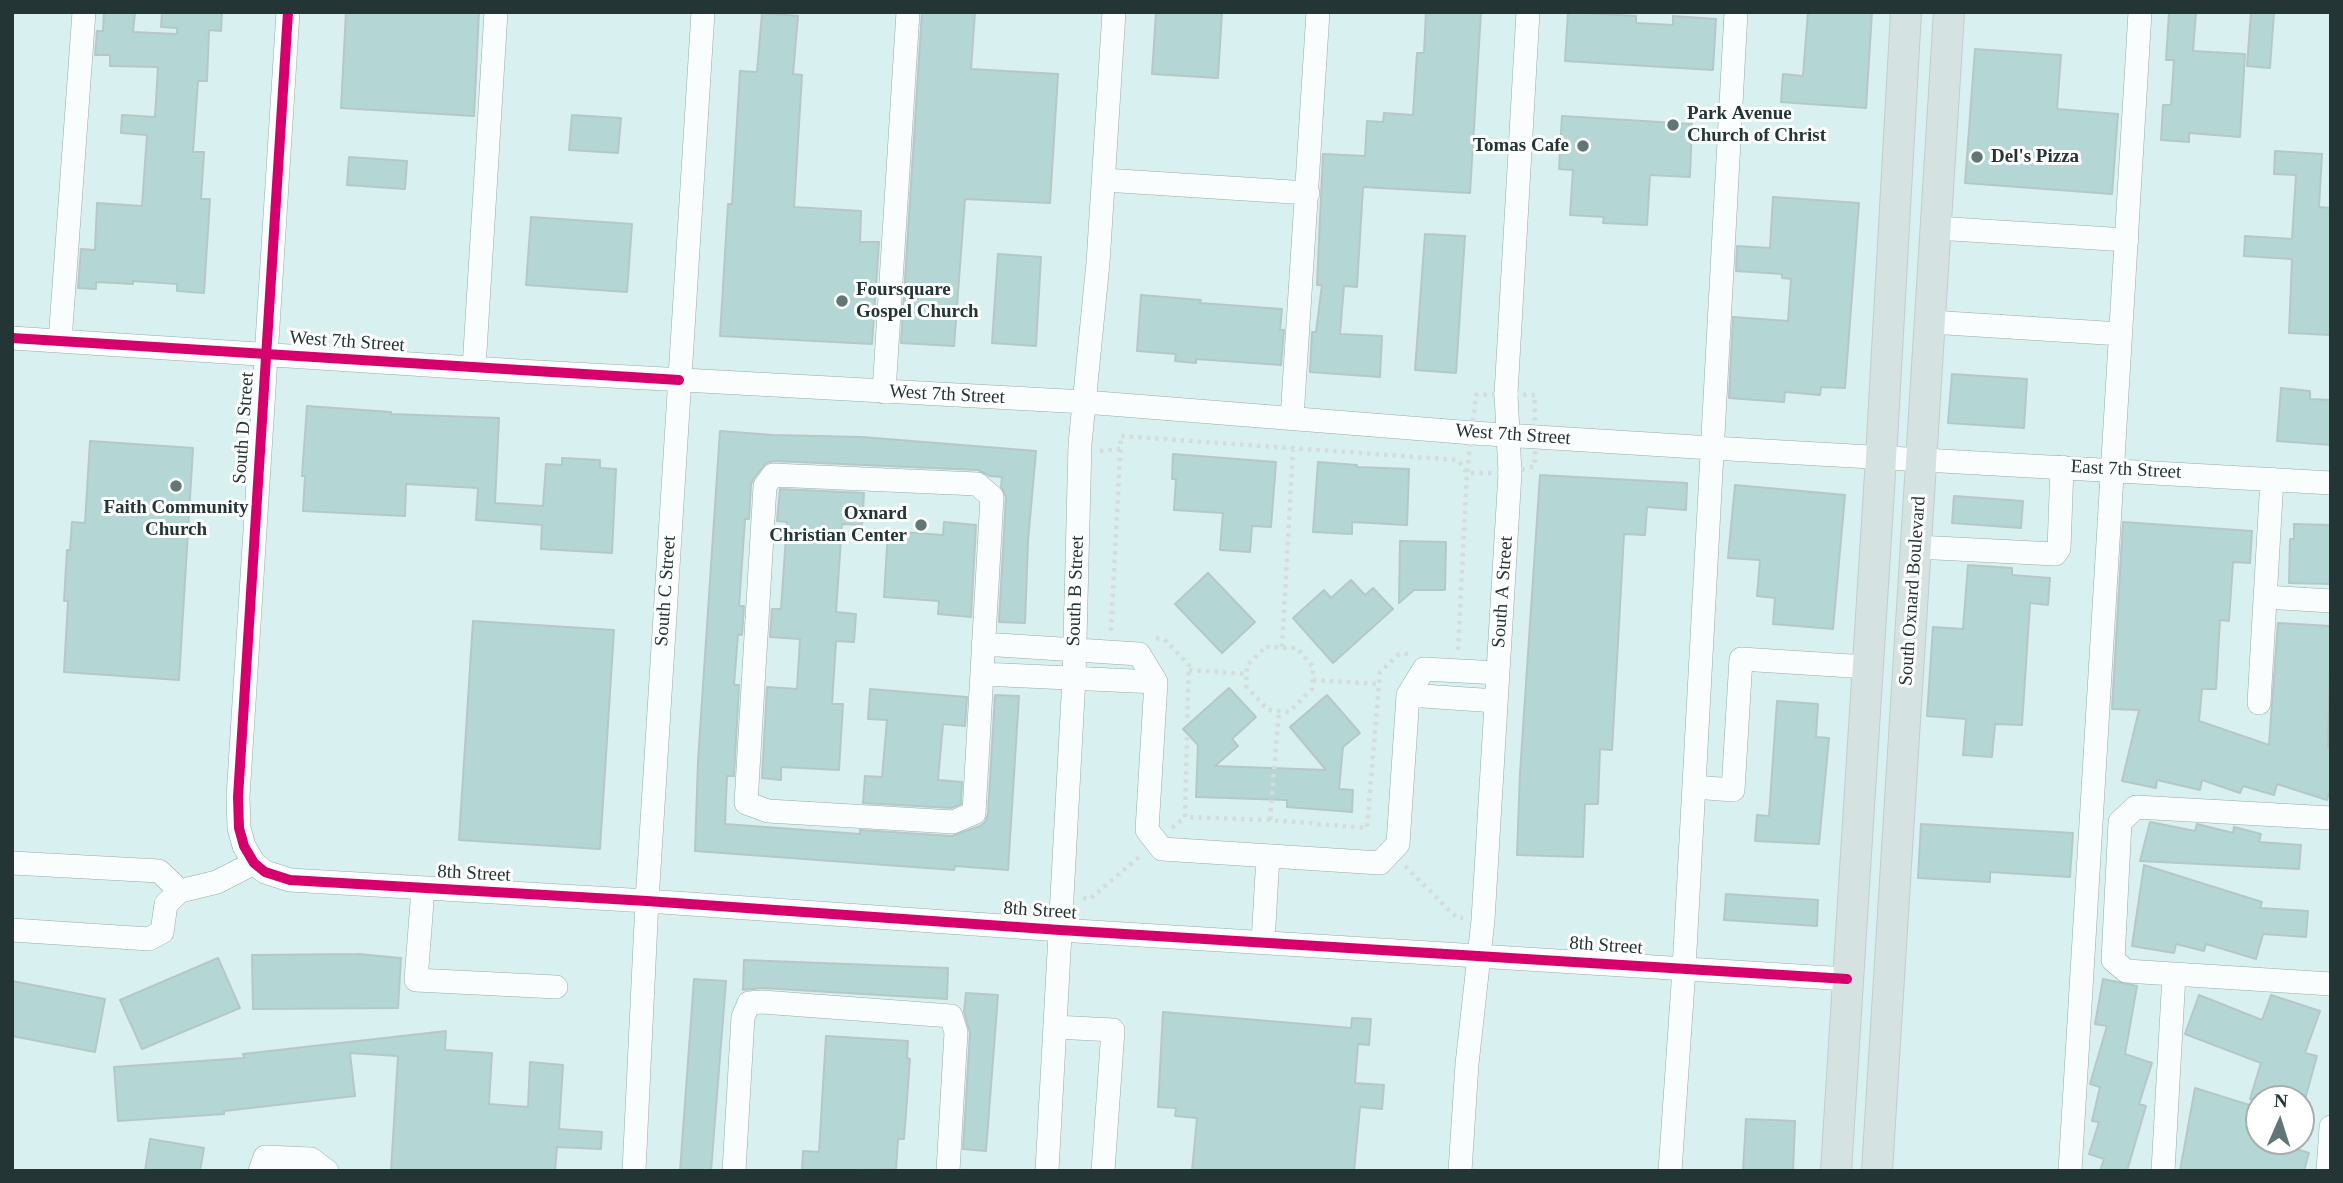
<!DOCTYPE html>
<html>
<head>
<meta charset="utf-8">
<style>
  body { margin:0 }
  #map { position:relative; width:2343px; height:1183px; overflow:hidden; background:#d8f0ef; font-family:Georgia,serif }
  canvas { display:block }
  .frame { position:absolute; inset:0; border:14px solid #233534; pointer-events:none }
  .north { position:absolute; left:2245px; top:1085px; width:70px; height:70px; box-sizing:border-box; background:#fff; border:2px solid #a7aeae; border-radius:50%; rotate:3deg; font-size:19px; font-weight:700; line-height:28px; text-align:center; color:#233534 }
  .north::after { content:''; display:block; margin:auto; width:24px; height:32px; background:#627675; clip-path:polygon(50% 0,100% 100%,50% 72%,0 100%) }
</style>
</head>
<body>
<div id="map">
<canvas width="2343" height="1183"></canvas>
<div class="frame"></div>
<div class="north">N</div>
</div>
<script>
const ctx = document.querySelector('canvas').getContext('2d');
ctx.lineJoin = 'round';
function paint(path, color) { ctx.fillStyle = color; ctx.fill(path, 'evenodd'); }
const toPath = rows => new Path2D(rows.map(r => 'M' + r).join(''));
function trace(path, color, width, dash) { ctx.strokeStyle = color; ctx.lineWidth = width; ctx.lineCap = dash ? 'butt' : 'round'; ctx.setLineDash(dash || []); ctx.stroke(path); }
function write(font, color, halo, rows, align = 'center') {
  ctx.font = font + ' Georgia,serif'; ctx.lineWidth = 6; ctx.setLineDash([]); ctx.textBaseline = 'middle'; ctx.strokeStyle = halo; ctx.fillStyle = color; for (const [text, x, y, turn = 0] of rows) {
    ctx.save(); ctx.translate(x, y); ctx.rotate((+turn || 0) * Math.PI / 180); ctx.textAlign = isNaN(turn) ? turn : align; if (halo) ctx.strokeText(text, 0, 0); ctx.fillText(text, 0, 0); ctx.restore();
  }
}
const building = toPath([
  [104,12,135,12,133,32,177,34,177,28,161,27,162,12,222,12,221,31,209,30,207,81,198,81,193,152,204,152,201,199,210,199,204,293,177,291,177,284,133,281,133,284,96,282,96,289,78,288,81,249,95,250,97,203,142,206,147,135,121,133,122,115,155,117,158,67,110,66,110,55,95,55,97,31,103,31,104,12],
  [346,12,479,12,474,116,341,108,346,12],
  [922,12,975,12,971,69,1058,74,1050,203,965,199,954,346,901,343,922,12],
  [1156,12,1222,12,1218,78,1152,74,1156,12],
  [1426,12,1481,12,1470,193,1363,187,1357,287,1344,286,1340,334,1382,336,1380,377,1310,372,1312,332,1316,332,1322,285,1317,285,1323,154,1365,156,1367,121,1383,122,1384,113,1413,115,1417,53,1424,53,1426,12],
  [1568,12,1636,16,1636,23,1673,25,1673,16,1716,19,1713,70,1565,61,1568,12],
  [1808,12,1872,12,1866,108,1781,102,1783,74,1803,76,1808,12],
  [2169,12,2196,12,2193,51,2245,54,2240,137,2189,133,2189,142,2161,140,2163,105,2171,105,2174,60,2166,60,2169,12],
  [2251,12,2274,12,2270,68,2247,66,2251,12],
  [762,13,798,16,793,74,802,75,794,207,861,211,860,242,879,242,872,344,720,336,728,204,732,204,740,71,757,72,762,13],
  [1975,49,2061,55,2057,109,2118,114,2112,194,1965,183,1975,49],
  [572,115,621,118,618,153,569,150,572,115],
  [1562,116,1692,124,1690,177,1650,175,1647,225,1603,223,1604,217,1570,215,1573,170,1559,169,1562,116],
  [2275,151,2322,154,2319,207,2331,208,2330,335,2289,333,2292,259,2244,256,2245,236,2292,239,2296,175,2274,174,2275,151],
  [349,157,407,161,405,189,347,185,349,157],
  [1773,197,1859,203,1845,388,1821,387,1820,395,1785,392,1784,402,1729,398,1733,317,1788,321,1791,279,1782,278,1782,274,1736,271,1737,246,1770,248,1773,197],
  [531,217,632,224,627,292,526,285,531,217],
  [1425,234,1465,236,1456,373,1415,370,1425,234],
  [998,254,1041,257,1036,346,992,343,998,254],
  [1141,295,1201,300,1200,303,1282,309,1280,330,1284,330,1281,365,1196,359,1196,363,1175,361,1176,354,1137,351,1141,295],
  [1952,374,2027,379,2024,428,1948,423,1952,374],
  [2281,388,2310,391,2310,399,2331,400,2331,445,2277,441,2281,388],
  [307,406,391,412,391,414,499,418,495,503,543,506,546,464,562,465,562,458,600,460,600,468,616,469,612,553,541,549,542,525,476,520,478,488,406,484,405,516,303,511,305,476,302,476,307,406],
  [720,431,773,435,862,437,1036,451,1028,541,1025,623,999,622,1006,497,1001,487,1002,477,990,476,978,470,774,461,766,463,754,478,751,484,749,519,745,519,739,606,744,606,742,635,738,634,734,685,739,685,734,776,727,776,725,824,860,834,860,830,952,836,980,826,985,822,988,814,995,695,1019,696,1008,870,955,866,954,870,695,851,698,761,720,431],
  [90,441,193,448,179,680,64,672,68,601,64,601,67,550,70,550,72,522,85,523,90,441],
  [1173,454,1276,462,1271,527,1252,526,1250,552,1220,550,1223,513,1174,510,1176,479,1172,479,1173,454],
  [1318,462,1357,465,1356,467,1409,469,1407,525,1352,522,1352,534,1313,532,1318,462],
  [1540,475,1687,483,1686,510,1647,507,1645,535,1624,534,1612,750,1600,749,1598,804,1585,804,1583,857,1517,855,1520,773,1540,475],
  [1735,485,1845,495,1833,629,1773,624,1775,598,1757,596,1760,560,1728,558,1735,485],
  [780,489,864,493,862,525,842,524,836,612,856,614,854,642,836,641,832,704,843,704,839,770,781,767,781,780,762,778,767,687,797,689,800,639,770,637,772,609,781,609,787,522,777,521,780,489],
  [1954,496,2023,501,2021,528,1952,523,1954,496],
  [944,522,976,525,971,617,938,614,939,601,884,597,888,531,943,535,944,522],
  [2123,522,2252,531,2250,563,2233,562,2229,621,2220,620,2216,689,2202,689,2199,721,2269,745,2278,623,2331,626,2328,748,2331,749,2331,787,2327,800,2277,784,2274,795,2243,786,2240,793,2202,780,2200,790,2157,780,2156,788,2122,781,2139,710,2112,709,2123,522],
  [2294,524,2331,525,2331,584,2289,583,2290,539,2294,539,2294,524],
  [1400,541,1446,542,1445,590,1414,590,1399,603,1400,541],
  [1968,565,2012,568,2012,575,2050,578,2048,605,2030,603,2022,725,1995,724,1992,757,1963,755,1966,719,1927,716,1933,627,1963,629,1968,565],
  [1208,573,1255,622,1222,653,1175,604,1208,573],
  [1351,580,1365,595,1373,588,1393,609,1333,663,1293,618,1324,590,1331,598,1351,580],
  [473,621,614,630,600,849,459,840,473,621],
  [1229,688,1256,717,1232,739,1238,746,1215,766,1326,770,1290,727,1327,695,1360,733,1343,747,1339,789,1353,790,1352,812,1287,807,1287,800,1196,797,1198,745,1183,729,1229,688],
  [870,689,967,697,965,726,943,724,938,780,962,782,961,804,951,808,863,803,865,776,882,777,887,720,868,719,870,689],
  [1777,701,1818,704,1816,737,1829,738,1819,844,1755,841,1757,815,1769,816,1777,701],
  [2150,822,2195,831,2197,824,2233,833,2234,827,2261,834,2259,842,2301,845,2299,869,2140,861,2150,822],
  [1921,824,2073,833,2070,877,1990,872,1990,882,1918,878,1921,824],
  [2144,865,2262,902,2260,908,2308,911,2306,937,2263,934,2256,959,2206,944,2204,951,2176,944,2174,953,2132,946,2144,865],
  [1726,894,1818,900,1817,926,1724,920,1726,894],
  [358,954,401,958,398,1008,253,1009,252,955,358,954],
  [218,958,240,1008,142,1049,120,1000,218,958],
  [744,960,948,968,947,999,763,988,743,990,744,960],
  [694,979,726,981,711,1171,680,1171,694,979],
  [2103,979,2137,986,2125,1054,2152,1063,2139,1104,2146,1106,2127,1171,2100,1171,2104,1159,2089,1154,2099,1122,2092,1121,2100,1087,2090,1084,2107,1026,2095,1024,2103,979],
  [12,981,105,999,95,1052,12,1036,12,981],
  [966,993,998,995,986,1151,963,1149,970,1033,964,1012,966,993],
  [2199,995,2262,1020,2271,995,2320,1011,2305,1053,2317,1056,2305,1099,2250,1099,2261,1063,2185,1034,2199,995],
  [1163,1012,1351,1028,1352,1018,1371,1019,1369,1045,1358,1044,1355,1083,1384,1085,1382,1109,1360,1107,1354,1171,1192,1171,1197,1118,1175,1116,1176,1108,1158,1107,1163,1012],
  [446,1031,445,1050,492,1053,489,1104,528,1107,530,1062,563,1065,559,1129,602,1132,601,1149,557,1147,555,1171,391,1171,398,1056,350,1053,355,1096,224,1111,224,1114,118,1121,114,1067,244,1058,243,1054,446,1031],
  [826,1036,908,1041,907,1058,910,1059,904,1139,898,1139,896,1169,802,1171,803,1151,819,1152,826,1036],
  [2195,1088,2259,1108,2259,1141,2271,1141,2309,1153,2304,1171,2180,1171,2195,1088],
  [1746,1119,1795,1121,1793,1171,1743,1171,1746,1119],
  [150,1139,204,1148,200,1171,145,1171,150,1139]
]);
paint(building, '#b4d7d6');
trace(building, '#b5c8c7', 2);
const minor = toPath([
  [288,12,238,797,239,828,244,846,254,863,265,872,290,880,647,901,1060,930,1847,979],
  [1104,180,1308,193],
  [1936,228,2127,240],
  [1930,322,2121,334],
  [12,338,519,371,1085,402,1473,433,1712,448,2331,483],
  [60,341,84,12],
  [474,368,496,12],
  [884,392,908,12],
  [1292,418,1318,12],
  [773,475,977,484,992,497,974,813,953,822,768,811,746,803,765,486,773,475],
  [1916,547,2055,554,2059,549,2062,467],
  [2265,597,2331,601],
  [983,644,1139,654,1156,682,1147,830,1162,849,1380,863,1398,844,1408,695,1424,669,1498,673],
  [982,674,1156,682],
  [1408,695,1496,701],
  [2259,703,2272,479],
  [1694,787,1733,790,1741,659,1867,667],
  [2331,818,2136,807,2120,822,2113,960,2126,971,2331,984],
  [12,863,159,871,180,891],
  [423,889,416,980,556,987],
  [12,930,149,939,162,932,166,904,180,891,217,882,254,863],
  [1263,942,1268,856],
  [1055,1027,1113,1030,1103,1171],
  [260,1171,265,1157,311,1159,327,1171],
  [634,1171,647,901,703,12],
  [734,1171,743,1017,749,1003,762,1002,951,1016,956,1032,948,1171],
  [1047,1171,1074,678,1080,444,1098,263,1114,12],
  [1460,1171,1467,1064,1483,920,1510,473,1506,394,1528,12],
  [1670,1171,1684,969,1736,12],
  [2070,1171,2140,12],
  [2163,1171,2174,975],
  [2328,1171,2331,1127]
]);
const major = toPath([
  [1836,1171,1881,458,1906,12],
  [1877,1171,1949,12]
]);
trace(minor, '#98aaaa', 24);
trace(major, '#c1cdcd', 32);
trace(toPath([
  [1506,394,1535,395,1535,466,1510,473,1467,473,1476,395,1506,394],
  [1100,451,1120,449],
  [1111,631,1121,436,1458,460,1467,473,1458,650],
  [1156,638,1164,639,1189,665,1187,722],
  [1266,647,1297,648,1313,667,1312,689,1289,712,1268,710,1246,686,1247,665,1266,647],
  [1282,647,1293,450],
  [1189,670,1247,674],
  [1313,680,1379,684],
  [1187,737,1185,817,1270,820,1367,828,1380,672,1399,654,1409,654],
  [1270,820,1279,711],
  [1172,828,1185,817],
  [1405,866,1456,917,1463,918],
  [1083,898,1090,899,1139,857]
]), '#d5dcdc', 4.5, [3.5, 5]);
trace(minor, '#f9fdfd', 23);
trace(major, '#d5e2e2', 30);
trace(toPath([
  [288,12,238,797,239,828,244,846,254,863,265,872,290,880,647,901,1060,930,1847,979],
  [12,338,679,380]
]), '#d6006c', 10);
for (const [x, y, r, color] of [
  [1673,125,7,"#627675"],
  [1583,146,7,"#627675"],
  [1977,157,7,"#627675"],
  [842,301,7,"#627675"],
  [176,486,7,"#627675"],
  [921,525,7,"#627675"]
]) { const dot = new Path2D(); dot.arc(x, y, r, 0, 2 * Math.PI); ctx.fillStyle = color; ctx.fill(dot); trace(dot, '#fff', 2.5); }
write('bold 19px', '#233534', '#fff', [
  ["Park Avenue",1687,114],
  ["Church of Christ",1687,136],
  ["Tomas Cafe",1569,146,"right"],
  ["Del's Pizza",1991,157],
  ["Foursquare",856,290],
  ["Gospel Church",856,312],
  ["Faith Community",176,508,"center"],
  ["Church",176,530,"center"],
  ["Oxnard",907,514,"right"],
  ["Christian Center",907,536,"right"]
], 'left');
write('19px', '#233534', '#fff', [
  ["West 7th Street",347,342,4],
  ["West 7th Street",947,395,3],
  ["South D Street",244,428,-86],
  ["West 7th Street",1513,435,4],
  ["East 7th Street",2126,470,3],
  ["South C Street",666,591,-86],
  ["South B Street",1076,591,-88],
  ["South Oxnard Boulevard",1913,591,-86],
  ["South A Street",1503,592,-86],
  ["8th Street",474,874,3],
  ["8th Street",1040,911,4],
  ["8th Street",1606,946,4]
]);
</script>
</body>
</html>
